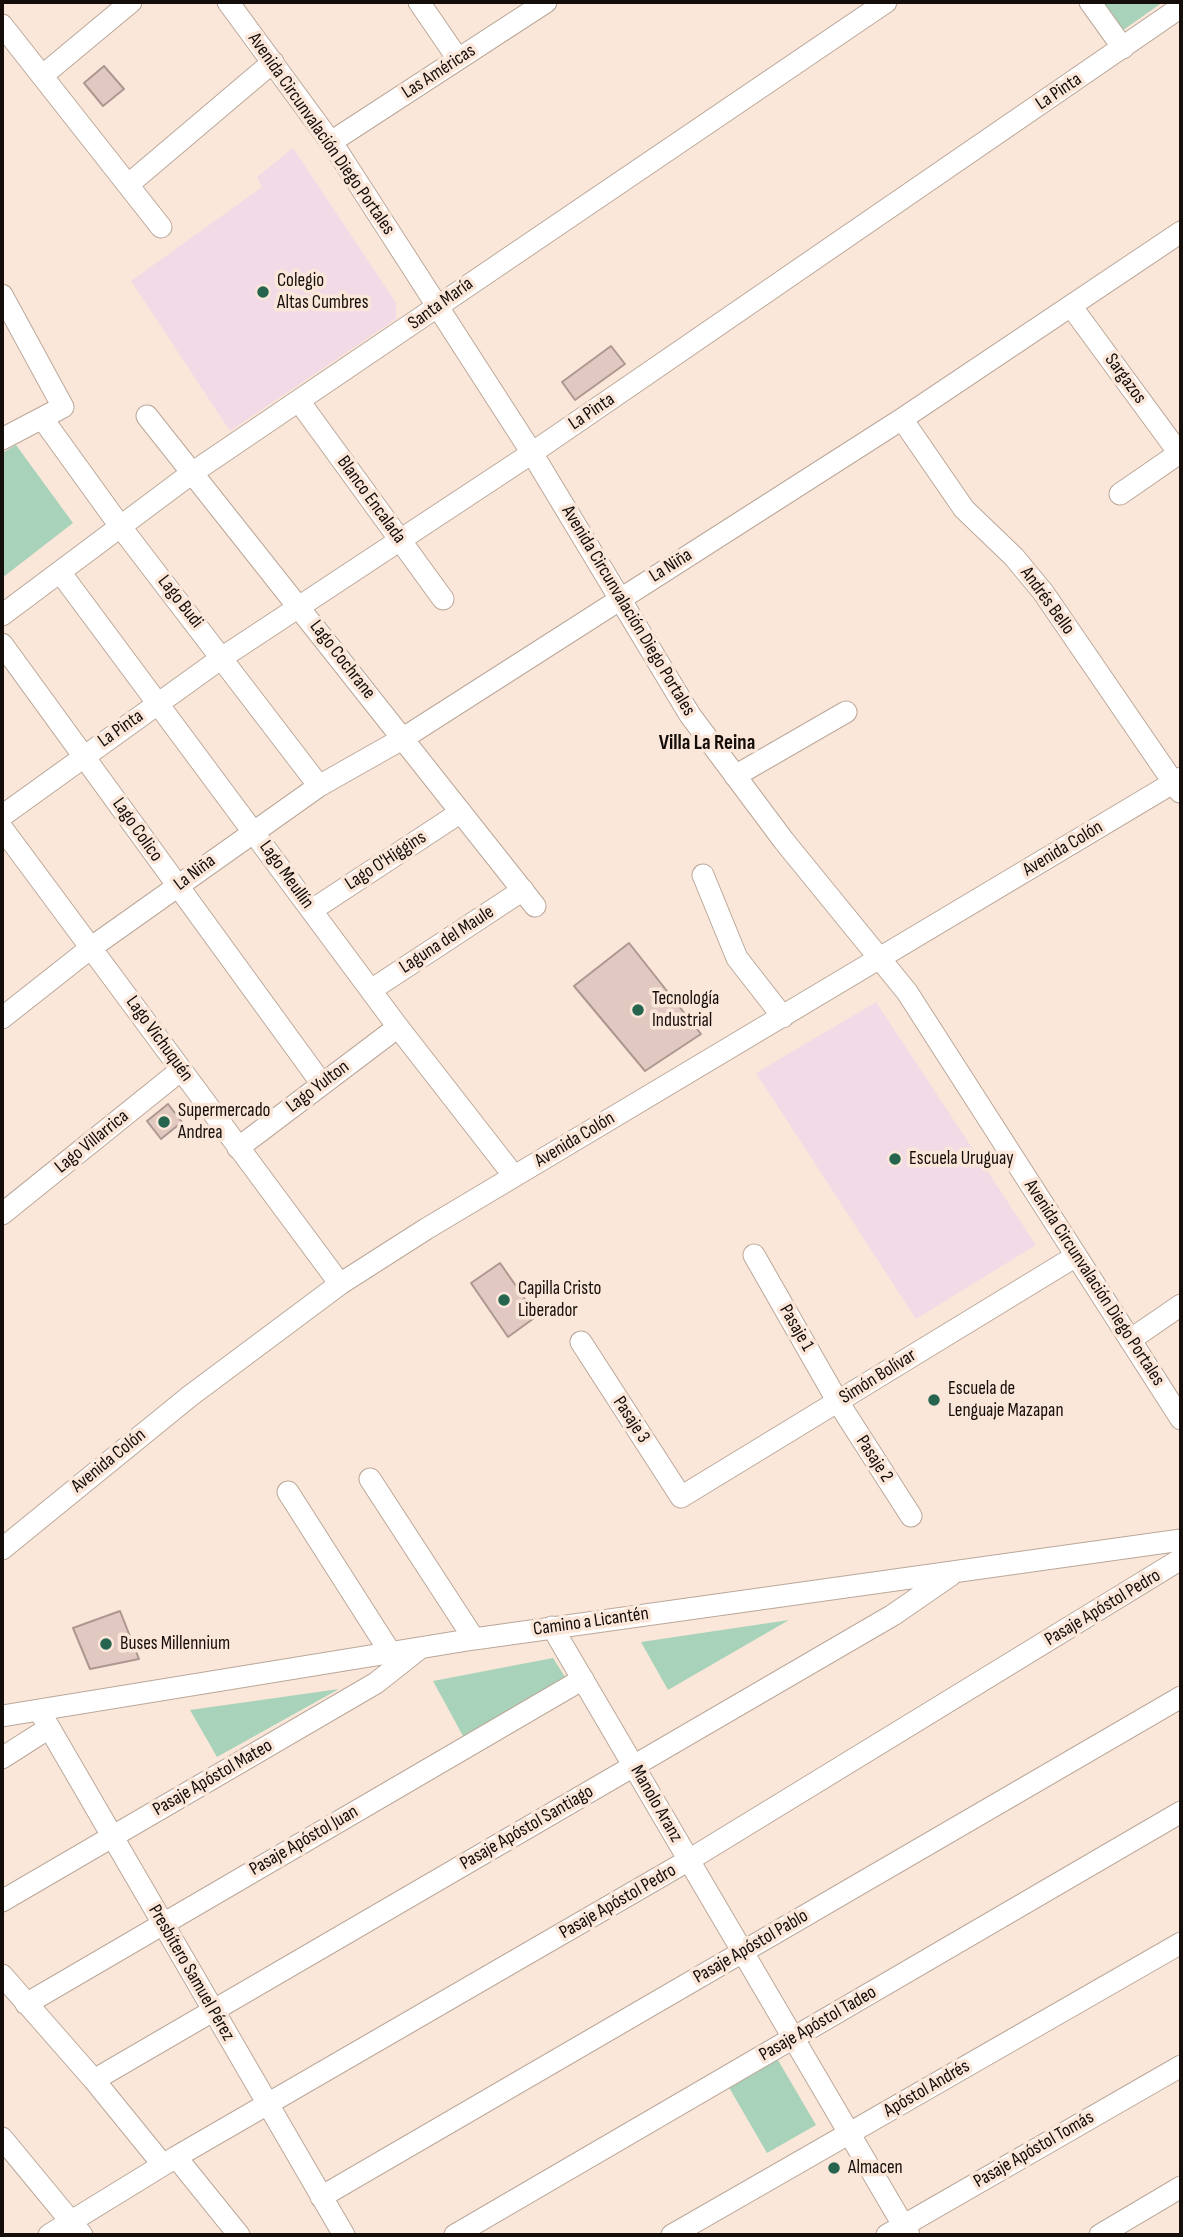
<!DOCTYPE html>
<html>
<head>
<meta charset="utf-8">
<style>
  body { margin:0 }
  #map { position:relative; width:1183px; height:2237px; overflow:hidden; background:#fbe7d9; font-family:"Sofia Sans Condensed",sans-serif }
  canvas { display:block }
  .frame { position:absolute; inset:0; border:4px solid #140d09; pointer-events:none }
</style>
</head>
<body>
<div id="map">
<canvas width="1183" height="2237"></canvas>
<div class="frame"></div>
</div>
<script>
const ctx = document.querySelector('canvas').getContext('2d');
ctx.lineJoin = 'round';
function paint(path, color) { ctx.fillStyle = color; ctx.fill(path, 'evenodd'); }
const toPath = rows => new Path2D(rows.map(r => 'M' + r).join(''));
function trace(path, color, width, dash) { ctx.strokeStyle = color; ctx.lineWidth = width; ctx.lineCap = dash ? 'butt' : 'round'; ctx.setLineDash(dash || []); ctx.stroke(path); }
function write(font, color, halo, rows, align = 'center') {
  ctx.font = font + ' "Sofia Sans Condensed",sans-serif'; ctx.lineWidth = 7; ctx.setLineDash([]); ctx.textBaseline = 'middle'; ctx.strokeStyle = halo; ctx.fillStyle = color; for (const [text, x, y, turn = 0] of rows) {
    ctx.save(); ctx.translate(x, y); ctx.rotate((+turn || 0) * Math.PI / 180); ctx.textAlign = isNaN(turn) ? turn : align; if (halo) ctx.strokeText(text, 0, 0); ctx.fillText(text, 0, 0); ctx.restore();
  }
}
paint(toPath([
  [293,148,396,303,396,319,230,431,131,281,262,187,257,177],
  [876,1002,1036,1245,916,1319,756,1073]
]), '#f2dae6');
paint(toPath([
  [1097,2,1163,2,1119,33],
  [16,445,73,523,2,578,2,453],
  [789,1620,668,1690,641,1642],
  [553,1658,567,1680,463,1736,433,1681],
  [339,1689,217,1757,190,1710],
  [775,2055,816,2125,767,2153,727,2084]
]), '#a8d3ba');
const building = toPath([
  [104,66,124,89,103,106,84,83,104,66],
  [611,346,625,364,575,400,562,382,611,346],
  [629,943,701,1034,645,1071,574,986,629,943],
  [168,1104,182,1122,161,1139,147,1121,168,1104],
  [500,1263,537,1316,508,1337,471,1283,500,1263],
  [120,1611,139,1659,90,1669,73,1628,120,1611]
]);
paint(building, '#e1c9c2');
trace(building, '#ae9791', 2);
const minor = toPath([
  [228,2,338,152,532,453,690,715,784,841,907,992,1181,1419],
  [419,2,458,59],
  [1090,2,1123,48],
  [2,25,161,227],
  [42,76,131,2],
  [331,142,546,2],
  [129,184,273,62],
  [2,295,63,407,2,439],
  [1071,306,1179,453],
  [299,401,443,599],
  [147,416,535,906],
  [42,418,120,526,319,786],
  [902,419,964,509,1014,557,1043,592,1180,792],
  [1120,494,1181,452],
  [60,572,398,1027,514,1176],
  [2,615,192,473,886,2],
  [2,644,322,1084],
  [735,776,846,712],
  [2,816,223,657,532,453,1181,7],
  [2,828,340,1284],
  [703,875,737,958,783,1017],
  [312,910,461,812],
  [371,990,523,890],
  [2,1018,92,947,319,786,402,739,902,419,1181,232],
  [238,1148,398,1027],
  [2,1214,181,1070],
  [754,1255,838,1402,911,1516],
  [1130,1340,1181,1305],
  [581,1342,681,1497,1076,1256],
  [370,1479,474,1639],
  [288,1492,390,1652],
  [2,1549,190,1396,340,1284,426,1229,1181,778],
  [552,1627,909,2235],
  [39,1710,344,2235],
  [2,1716,474,1639,1181,1540],
  [2,1758,49,1728],
  [2,1901,376,1683,419,1649],
  [2,1975,94,2080,163,2165],
  [26,2004,583,1679],
  [94,2080,893,1615,951,1575],
  [2,2138,82,2235],
  [176,2157,239,2235],
  [321,2197,1181,1697],
  [49,2235,176,2157,689,1860,1181,1559],
  [455,2235,1181,1812],
  [672,2235,1181,1943],
  [887,2235,1181,2066],
  [1100,2235,1181,2187]
]);
trace(minor, '#bba89a', 23);
trace(minor, '#fff', 21);
for (const [x, y, r, color] of [
  [263,292,7,"#26644f"],
  [638,1010,7,"#26644f"],
  [164,1122,7,"#26644f"],
  [895,1159,7,"#26644f"],
  [504,1300,7,"#26644f"],
  [934,1400,7,"#26644f"],
  [106,1644,7,"#26644f"],
  [834,2168,7,"#26644f"]
]) { const dot = new Path2D(); dot.arc(x, y, r, 0, 2 * Math.PI); ctx.fillStyle = color; ctx.fill(dot); trace(dot, '#fbe7d9', 2.5); }
write('19px', '#140d09', '#fbe7d9', [
  ["Las Américas",439,72,-33],
  ["La Pinta",1059,92,-34],
  ["Avenida Circunvalación Diego Portales",321,134,55],
  ["Santa María",441,304,-36],
  ["Sargazos",1125,379,54],
  ["La Pinta",592,412,-34],
  ["Blanco Encalada",371,500,54],
  ["La Niña",671,566,-32],
  ["Andrés Bello",1047,601,54],
  ["Lago Budi",180,602,52],
  ["Avenida Circunvalación Diego Portales",628,611,59],
  ["Lago Cochrane",342,660,52],
  ["La Pinta",121,729,-35],
  ["Lago Colico",137,830,55],
  ["Avenida Colón",1063,849,-31],
  ["Lago O'Higgins",386,861,-33],
  ["La Niña",195,873,-37],
  ["Lago Meullín",286,875,54],
  ["Laguna del Maule",447,940,-33],
  ["Lago Vichuquén",159,1039,54],
  ["Lago Yulton",318,1087,-37],
  ["Avenida Colón",575,1140,-31],
  ["Lago Villarrica",92,1142,-39],
  ["Avenida Circunvalación Diego Portales",1094,1283,57],
  ["Pasaje 1",796,1328,60],
  ["Simón Bolívar",878,1377,-32],
  ["Pasaje 3",631,1420,57],
  ["Pasaje 2",874,1459,57],
  ["Avenida Colón",109,1461,-39],
  ["Pasaje Apóstol Pedro",1103,1608,-31],
  ["Camino a Licantén",591,1622,-8],
  ["Pasaje Apóstol Mateo",213,1778,-30],
  ["Manolo Aranz",656,1804,60],
  ["Pasaje Apóstol Santiago",527,1828,-30],
  ["Pasaje Apóstol Juan",304,1841,-30],
  ["Pasaje Apóstol Pedro",618,1902,-30],
  ["Pasaje Apóstol Pablo",751,1947,-30],
  ["Presbítero Samuel Pérez",191,1973,60],
  ["Pasaje Apóstol Tadeo",818,2024,-30],
  ["Apóstol Andrés",927,2089,-30],
  ["Pasaje Apóstol Tomás",1034,2150,-30]
]);
write('19px', '#140d09', '#fbe7d9', [
  ["Colegio",277,281],
  ["Altas Cumbres",277,303],
  ["Tecnología",652,999],
  ["Industrial",652,1021],
  ["Supermercado",178,1111],
  ["Andrea",178,1133],
  ["Escuela Uruguay",909,1159],
  ["Capilla Cristo",518,1289],
  ["Liberador",518,1311],
  ["Escuela de",948,1389],
  ["Lenguaje Mazapan",948,1411],
  ["Buses Millennium",120,1644],
  ["Almacen",848,2168]
], 'left');
write('bold 21px', '#140d09', '#fbe7d9', [
  ["Villa La Reina",707,744]
]);
</script>
</body>
</html>
